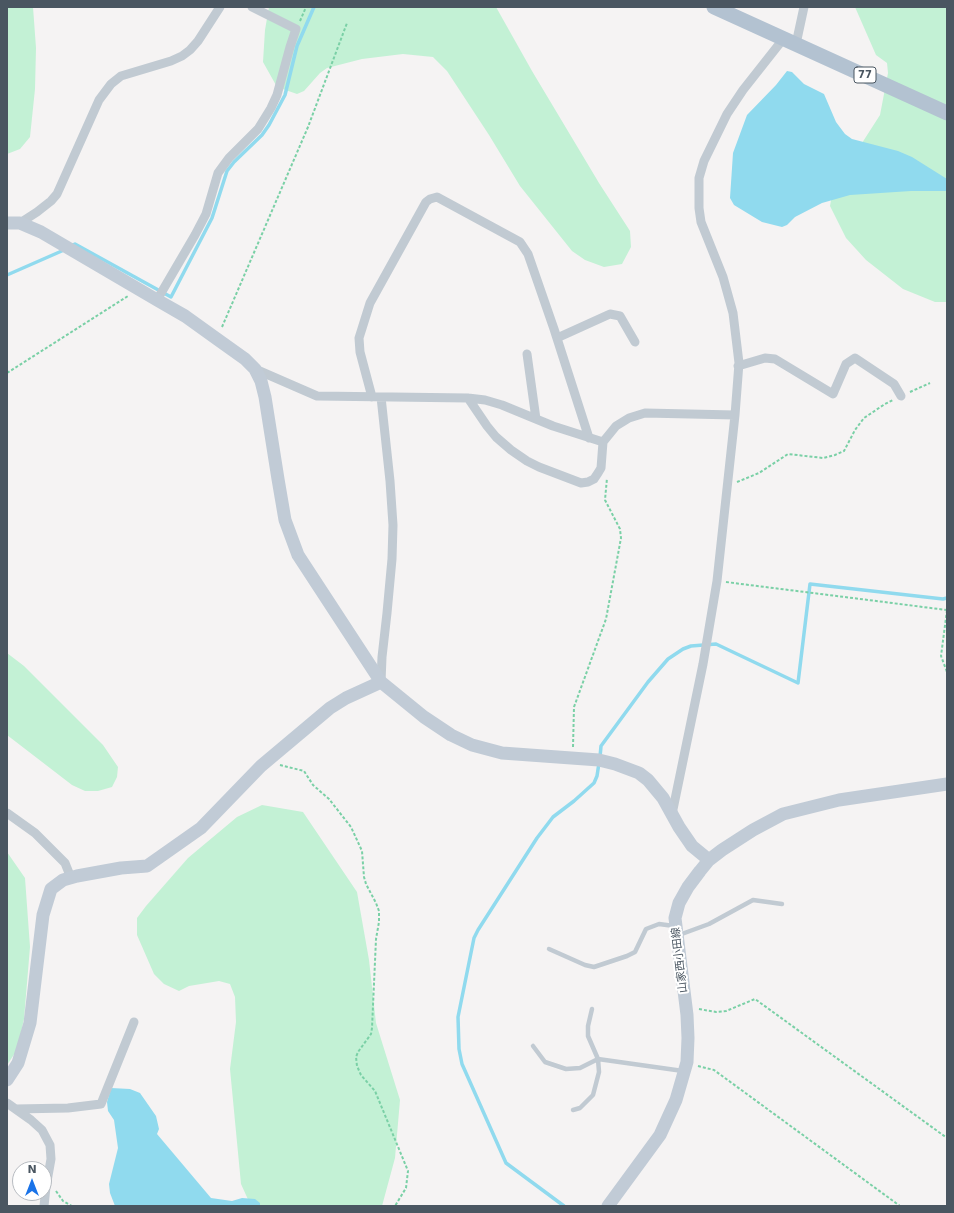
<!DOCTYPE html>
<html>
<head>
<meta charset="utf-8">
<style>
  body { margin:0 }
  #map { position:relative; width:954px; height:1213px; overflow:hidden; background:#f5f3f3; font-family:"DejaVu Sans",sans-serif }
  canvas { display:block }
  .frame { position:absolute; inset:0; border:8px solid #4a5661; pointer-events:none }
  .north { position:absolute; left:12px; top:1161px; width:40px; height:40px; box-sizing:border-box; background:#fff; border:1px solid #b7bbc0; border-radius:50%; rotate:0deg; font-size:11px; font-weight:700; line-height:16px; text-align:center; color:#4a5661 }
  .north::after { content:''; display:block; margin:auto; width:14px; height:18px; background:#1a73e8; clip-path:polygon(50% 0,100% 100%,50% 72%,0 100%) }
</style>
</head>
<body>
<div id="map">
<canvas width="954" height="1213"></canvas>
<div class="frame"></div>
<div class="north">N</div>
</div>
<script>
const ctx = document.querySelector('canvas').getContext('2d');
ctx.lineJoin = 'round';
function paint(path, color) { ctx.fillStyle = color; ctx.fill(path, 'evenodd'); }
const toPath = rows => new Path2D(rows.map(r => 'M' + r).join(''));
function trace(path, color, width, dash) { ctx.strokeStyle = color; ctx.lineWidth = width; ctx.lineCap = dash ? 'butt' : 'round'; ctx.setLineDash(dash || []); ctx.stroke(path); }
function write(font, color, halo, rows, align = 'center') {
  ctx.font = font + ' "DejaVu Sans","Noto Sans JP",sans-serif'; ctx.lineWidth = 4; ctx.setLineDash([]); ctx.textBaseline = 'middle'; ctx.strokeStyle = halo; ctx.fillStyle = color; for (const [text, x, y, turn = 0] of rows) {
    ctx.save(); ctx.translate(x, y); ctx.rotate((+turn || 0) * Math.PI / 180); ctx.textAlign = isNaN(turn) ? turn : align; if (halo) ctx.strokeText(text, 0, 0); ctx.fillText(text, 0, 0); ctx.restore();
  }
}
paint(toPath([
  [7,7,33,7,36,48,35,89,30,137,20,149,7,154],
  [269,7,496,7,532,71,599,183,630,231,631,247,622,264,604,267,585,260,572,251,520,186,489,135,447,71,433,57,403,54,362,59,327,68,320,73,304,91,297,94,277,87,263,62,265,30],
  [855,7,947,7,947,302,935,302,903,289,866,260,846,238,830,206,835,178,862,143,880,115,888,73,887,63,876,55],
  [7,653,24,666,103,745,118,767,117,777,112,787,98,791,85,791,72,785,7,735],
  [262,805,303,812,357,892,369,960,376,1023,400,1100,395,1158,382,1206,251,1206,241,1184,230,1069,236,1022,235,997,230,984,219,981,189,986,179,991,164,984,154,974,137,935,137,918,146,906,188,858,237,817],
  [7,852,25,878,30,947,24,1019,17,1050,7,1065]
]), '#c3f1d5');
paint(toPath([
  [787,71,792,72,804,84,824,94,836,122,845,134,852,139,898,151,912,157,947,179,947,191,911,191,850,195,822,203,795,217,787,225,782,227,762,222,734,205,730,198,733,153,747,115,776,85],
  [111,1088,130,1089,140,1093,156,1116,159,1129,157,1134,211,1198,232,1201,242,1198,255,1199,260,1203,260,1206,115,1206,110,1193,109,1184,118,1148,114,1120,108,1111,107,1102]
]), '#90daee');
trace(toPath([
  [71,246,75,244,171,297,212,218,227,171,234,162,262,135,269,125,285,95,297,46,314,7],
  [7,275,64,250],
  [600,757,601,746,648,682,668,659,683,649,691,646,716,644,798,683,810,584,943,599,947,598],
  [564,1206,506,1163,462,1064,459,1049,458,1017,474,938,478,930,537,838,553,817,574,801,594,783,597,776,599,763]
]), '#90daee', 3.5);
trace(toPath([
  [300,21,306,7],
  [222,327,308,127,347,23],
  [7,373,128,296],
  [910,392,930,383],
  [737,482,759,473,788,454,823,458,835,455,844,451,855,430,864,418,885,404,893,400],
  [726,582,947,610],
  [947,610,941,656,947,672],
  [573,747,574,707,606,619,621,538,620,529,605,500,607,478],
  [280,765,304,771,313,785,329,799,351,827,362,851,364,877,366,884,376,903,379,911,379,922,376,939,372,1028,371,1034,358,1052,356,1057,357,1066,361,1075,375,1091,408,1171,406,1188,395,1206],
  [699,1009,716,1012,726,1011,755,999,947,1138],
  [698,1066,714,1070,900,1206],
  [56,1191,63,1201,72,1206]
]), '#7ad0a6', 2, [3, 2]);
trace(toPath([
  [679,935,709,924,753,900,782,904],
  [549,949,585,965,594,967,627,956,635,952,646,929,659,924,674,926],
  [592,1009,588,1026,588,1036,598,1059,683,1071],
  [533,1046,545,1062,566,1069,580,1068,598,1059,599,1072,593,1095,580,1108,573,1110]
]), '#c1cad2', 4.5);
trace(toPath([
  [796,44,804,7],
  [20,223,37,212,51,201,57,194,99,100,111,84,121,76,171,61,182,56,190,50,198,41,220,7],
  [157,300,195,235,206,214,218,173,229,158,258,129,271,108,277,95,290,47,296,29,252,7],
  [557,338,610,314,620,316,635,342],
  [527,354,536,419],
  [738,366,765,358,775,359,833,394,846,364,855,358,894,384,901,396],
  [255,369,317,396,468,398,485,400,502,405,553,426,603,442,616,426,629,418,645,413,735,415],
  [372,397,360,352,359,338,370,303,426,202,430,199,437,197,520,242,528,254,554,329,589,438],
  [468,398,487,426,496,437,511,450,527,461,539,467,581,483,588,482,594,479,598,473,601,468,603,442],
  [381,682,382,657,387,613,392,559,393,525,390,481,381,397],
  [7,813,35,833,65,863,71,878],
  [672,814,703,664,717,581,735,415,739,363,733,313,723,277,701,222,699,208,699,178,704,161,727,114,743,90,784,38],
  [7,1103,31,1120,42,1130,50,1145,51,1159,46,1187,44,1206],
  [16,1109,68,1108,101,1104,134,1022]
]), '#c1cad2', 9);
trace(toPath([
  [7,223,20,223,41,232,157,300,185,316,217,339,245,359,255,369,261,381,265,397,278,479,285,520,298,555,381,682,424,717,451,735,472,745,502,753,599,760,615,764,639,773,648,780,663,798,679,827,692,846,709,860],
  [7,1080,18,1063,30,1023,43,915,51,889,63,880,77,876,121,868,147,866,201,828,261,766,330,708,346,698,381,682],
  [608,1206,660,1135,676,1100,687,1062,688,1038,687,1015,675,918,679,903,688,887,700,871,709,860,722,850,753,830,783,814,839,800,947,784]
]), '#c1cbd6', 13);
trace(toPath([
  [714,7,947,113]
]), '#b3c2d1', 15);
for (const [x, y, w] of [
  [865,75,22]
]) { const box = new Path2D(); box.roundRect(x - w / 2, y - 8, w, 16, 3); ctx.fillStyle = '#fff'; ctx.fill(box); trace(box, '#4a5661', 1); }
write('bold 10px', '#4a5661', null, [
  ["77",865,75]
]);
write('11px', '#4a5661', '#fff', [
  ["山家西小田線",680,960,-97]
]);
</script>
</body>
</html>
